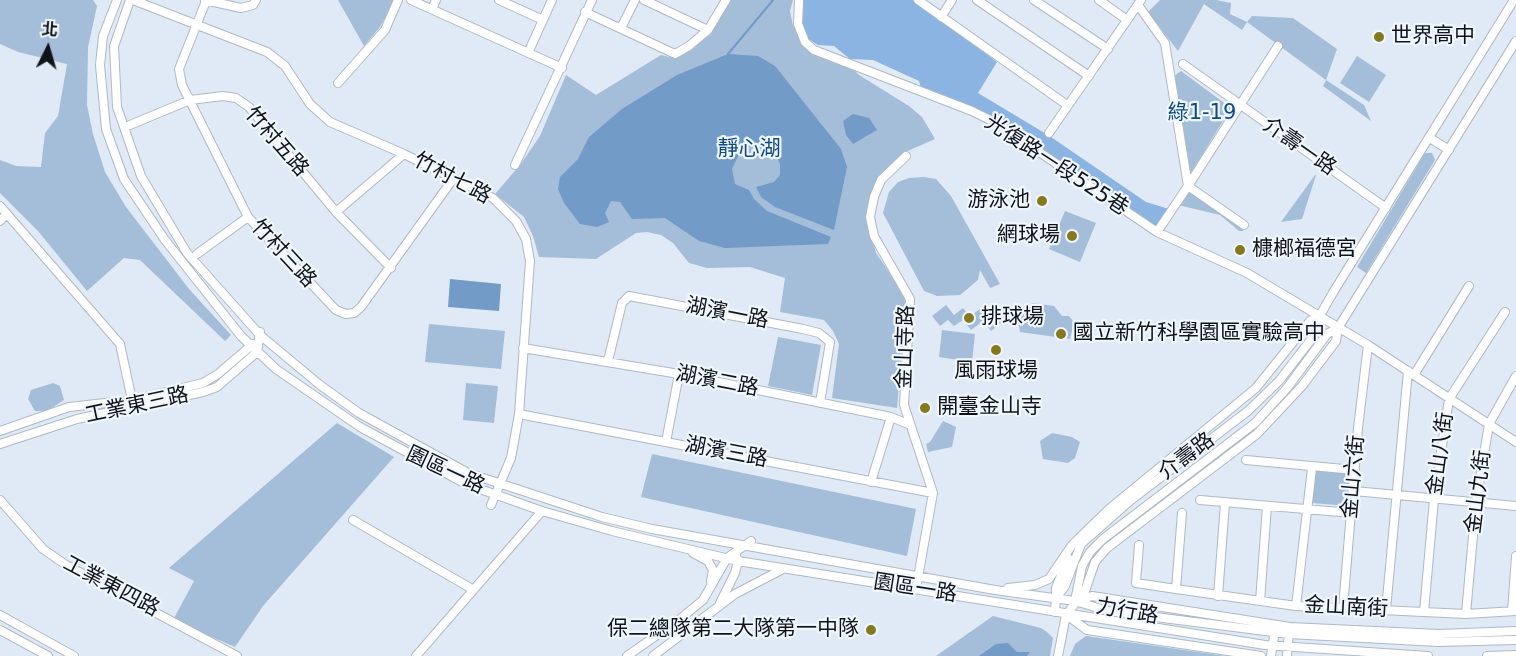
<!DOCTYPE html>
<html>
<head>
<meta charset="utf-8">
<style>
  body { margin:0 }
  #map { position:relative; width:1516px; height:656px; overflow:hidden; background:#dfeaf6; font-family:"DejaVu Sans","Noto Sans TC",sans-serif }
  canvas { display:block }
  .north { position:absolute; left:18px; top:18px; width:60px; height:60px; -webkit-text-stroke:4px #f0f6fe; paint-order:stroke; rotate:5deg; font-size:16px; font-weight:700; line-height:24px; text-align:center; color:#101418 }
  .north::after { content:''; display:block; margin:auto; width:21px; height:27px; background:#101418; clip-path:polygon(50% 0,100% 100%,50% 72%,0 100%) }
</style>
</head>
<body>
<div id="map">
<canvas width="1516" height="656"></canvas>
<div class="north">北</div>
</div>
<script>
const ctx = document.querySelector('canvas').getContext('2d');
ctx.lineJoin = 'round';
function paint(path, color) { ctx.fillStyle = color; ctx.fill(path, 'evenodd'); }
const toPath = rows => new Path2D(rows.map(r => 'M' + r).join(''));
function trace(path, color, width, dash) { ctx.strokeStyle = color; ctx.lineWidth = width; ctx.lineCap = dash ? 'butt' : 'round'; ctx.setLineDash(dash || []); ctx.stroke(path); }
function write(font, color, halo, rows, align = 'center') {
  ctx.font = font + ' "DejaVu Sans","Noto Sans TC",sans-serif'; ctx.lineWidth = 4.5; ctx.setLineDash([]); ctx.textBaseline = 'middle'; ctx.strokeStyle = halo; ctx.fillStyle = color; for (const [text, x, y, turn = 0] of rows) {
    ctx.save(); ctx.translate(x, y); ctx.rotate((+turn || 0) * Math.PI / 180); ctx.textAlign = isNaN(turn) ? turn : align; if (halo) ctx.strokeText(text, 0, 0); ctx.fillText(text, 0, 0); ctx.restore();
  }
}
paint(toPath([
  [0,0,93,0,97,6,88,47,87,105,93,134,105,172,126,207,189,289,231,335,225,341,140,260,124,258,87,291,38,231,0,193,0,160,16,166,41,167,45,133,58,116,67,64,18,52,0,44],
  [338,0,395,0,380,27,364,46],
  [731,0,793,0,790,11,793,26,806,45,818,55,838,54,859,75,909,106,922,117,935,139,903,153,875,182,868,222,876,253,899,287,906,303,897,408,832,398,839,344,833,331,824,320,780,312,785,278,750,267,707,268,689,263,673,243,661,235,647,232,636,233,596,259,539,257,533,236,524,217,495,194,520,165,540,136,566,75,596,95,661,55,673,58,710,35],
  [1160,0,1216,0,1231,3,1230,14,1247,22,1242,30,1204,4,1178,51,1148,12],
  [1252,16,1293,18,1337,49,1326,80,1247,22],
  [1357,56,1386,75,1369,102,1340,83],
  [1181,71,1231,108,1192,171,1189,171,1174,76],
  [1326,80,1364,105,1371,121,1323,86],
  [1425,153,1432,153,1435,160,1366,273,1357,267],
  [1316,175,1302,219,1281,222,1315,175],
  [924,177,936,179,951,196,1000,284,990,288,980,270,978,280,960,295,937,296,924,291,883,213,889,192,898,182,909,178],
  [1192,191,1243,228,1243,231,1239,231,1220,215,1178,205,1188,192],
  [1065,211,1096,223,1080,262,1049,249],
  [1033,303,1054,306,1062,316,1069,316,1074,322,1070,339,1020,332,1018,320,1021,309],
  [946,305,954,315,963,308,970,317,983,306,992,317,999,311,1006,319,991,331,983,321,971,330,963,320,954,326,948,320,940,326,932,316],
  [429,324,505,331,501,369,425,362],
  [942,330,975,334,972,362,939,357],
  [778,337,821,345,812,395,768,386],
  [53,383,60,386,64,400,47,411,35,411,28,399,31,390],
  [466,383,498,386,494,423,463,420],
  [943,421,956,427,952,447,928,452,926,444,930,442],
  [337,423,394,457,263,606,235,647,173,620,194,581,169,568],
  [1052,433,1072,437,1080,442,1075,458,1068,463,1043,459,1040,441],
  [652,454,916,509,907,556,641,497],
  [1315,469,1352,473,1349,506,1312,503],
  [993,616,1041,628,1047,632,1053,638,1050,656,936,656],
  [1086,636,1226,656,1070,656,1075,644]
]), '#a4bdd9');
paint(toPath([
  [802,0,913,0,997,62,978,93,1048,135,1146,202,1169,209,1157,229,1009,130,921,88,919,81,873,60,850,59,834,46,818,45,807,38,799,15]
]), '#8bb4e2');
paint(toPath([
  [728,54,758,56,775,66,841,149,847,167,834,230,775,207,761,197,756,187,774,182,780,175,780,164,775,153,768,148,760,145,744,148,740,152,732,169,735,184,749,190,754,199,767,211,831,237,828,244,725,248,699,241,665,218,632,219,620,202,611,201,605,213,609,222,597,227,580,224,564,203,558,189,560,177,578,159,589,137,622,109,677,75],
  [853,114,869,118,877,130,853,144,846,135,843,121],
  [450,279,501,284,499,311,448,307],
  [1008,643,1017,652,1030,652,1027,656,979,656,996,644]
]), '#729bc7');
trace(toPath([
  [728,54,773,0]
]), '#729bc7', 2);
const minor = toPath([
  [117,0,103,36,100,65,106,129,124,179,165,240,241,336,276,369,360,427,466,484,542,511,612,531,738,561,1265,645,1428,656],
  [130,0,114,46,117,107,141,176,187,253,260,335,320,385,359,413,468,473,602,517,652,529,995,590,1075,601,1108,611,1289,634,1438,642,1516,640],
  [133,0,267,52,285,66,310,104,330,122,404,154,493,198,516,221,526,239,530,261,519,414,511,458,491,505],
  [205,0,241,8,253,5,256,0],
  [411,0,562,68],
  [499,0,543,20],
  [644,0,708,30],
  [799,0,798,24,805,42,814,50,972,111,998,124,1157,232,1247,273,1368,345,1516,442],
  [918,0,1067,105],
  [977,0,1089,76],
  [1034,0,1108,49],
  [1099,0,1127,20],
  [206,1,179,69,182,85,248,217,336,310,346,314,354,313,361,307,453,179],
  [1138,5,1165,43,1188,186,1157,232],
  [432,9,436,0],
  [585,12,675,54,689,46,708,30,726,0],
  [941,17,952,0],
  [621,28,635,0],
  [528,53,552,0],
  [1183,64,1386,208],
  [338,83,385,30,398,0],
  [130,125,190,100,223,96,236,98,249,107,336,212,391,268],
  [1049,133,1141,0],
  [1430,138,1449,150],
  [906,156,881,180,874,197,870,217,874,236,910,299,904,405,933,493,916,589],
  [515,165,592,0],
  [0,206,120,344,133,405],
  [336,212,404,154],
  [0,221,7,214],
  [1244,225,1188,186,1278,46],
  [197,254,248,217],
  [523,348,679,374,891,417,908,424],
  [608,361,622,303,629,296,803,329,819,333,830,342,820,403],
  [1414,375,1469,286],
  [519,414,933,493],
  [0,431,69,407,132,400,203,383,218,374,253,344],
  [666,442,679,374],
  [0,444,77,419,203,392,217,387,257,352,260,332],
  [1246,460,1355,470],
  [871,482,891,417],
  [1354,491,1516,506],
  [0,500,43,549,66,565,237,656],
  [1200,500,1352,513],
  [353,520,472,589],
  [1139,545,1136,583,1176,589,1182,513],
  [693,553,708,561,713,570,711,581],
  [1008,588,1035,585,1049,579,1072,545,1109,509,1256,388,1310,321,1319,317],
  [1176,589,1296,606,1466,614,1516,611],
  [1218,596,1225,503],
  [1056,597,1056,588,1068,558],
  [1075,601,1082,566,1090,552,1103,539,1255,423,1287,388,1327,334,1338,328],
  [1076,601,1092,596,1290,627,1439,634,1516,631],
  [1260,601,1267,506],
  [720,603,735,573,738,561,736,556],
  [1296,606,1312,468],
  [1343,608,1358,428,1368,345],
  [1386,610,1408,371],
  [1512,611,1516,556],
  [1055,612,1056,598,1065,586,1081,544,1131,500,1248,411,1279,381,1320,328,1319,317,1334,291,1514,0],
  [1424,612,1434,499,1449,399,1505,312],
  [1466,614,1476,502,1489,424,1516,376],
  [0,615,74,656],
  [1068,616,1087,630,1261,656],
  [0,630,48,656],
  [416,656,542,511],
  [627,656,680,619,703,600,727,558,751,541],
  [653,656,735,594,783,569],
  [1058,656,1066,615,1085,591,1095,562,1107,548,1257,434,1302,386,1336,341,1338,328,1516,41],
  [1271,656,1275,630],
  [1287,656,1289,631],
  [1487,656,1516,655]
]);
trace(minor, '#afb9c5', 10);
trace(minor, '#fff', 8);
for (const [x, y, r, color] of [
  [1379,37,6,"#85791e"],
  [1042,201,6,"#85791e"],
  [1072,236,6,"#85791e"],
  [1240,250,6,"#85791e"],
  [969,318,6,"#85791e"],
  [1061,334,6,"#85791e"],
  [996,350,6,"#85791e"],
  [925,408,6,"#85791e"],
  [871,630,6,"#85791e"]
]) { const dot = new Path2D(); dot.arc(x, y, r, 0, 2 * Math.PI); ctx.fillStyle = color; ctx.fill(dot); trace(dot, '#f0f6fe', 2); }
write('21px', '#101418', '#f0f6fe', [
  ["世界高中",1391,37],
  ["游泳池",1030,201,"right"],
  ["網球場",1060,236,"right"],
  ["槺榔福德宮",1252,250],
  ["排球場",981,318],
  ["國立新竹科學園區實驗高中",1073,334],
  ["風雨球場",996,372,"center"],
  ["開臺金山寺",937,408],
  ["保二總隊第二大隊第一中隊",859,630,"right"]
], 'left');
write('21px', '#0e4b82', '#f0f6fe', [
  ["綠1-19",1202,114],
  ["靜心湖",749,150]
]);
write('21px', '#101418', '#f0f6fe', [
  ["竹村五路",276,142,49],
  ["介壽一路",1299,147,35],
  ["光復路一段525巷",1056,166,33],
  ["竹村七路",452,179,28],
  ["竹村三路",283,254,47],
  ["湖濱一路",727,314,11],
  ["金山寺路",906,347,-88],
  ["湖濱二路",717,382,11],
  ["工業東三路",137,406,-12],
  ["湖濱三路",726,453,11],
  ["金山八街",1441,454,-82],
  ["介壽路",1187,457,-37],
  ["園區一路",445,471,25],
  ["金山六街",1354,477,-85],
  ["金山九街",1479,492,-83],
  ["工業東四路",111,587,28],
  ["園區一路",915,589,9],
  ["金山南街",1346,608,3],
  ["力行路",1127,612,10]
]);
</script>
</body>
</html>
